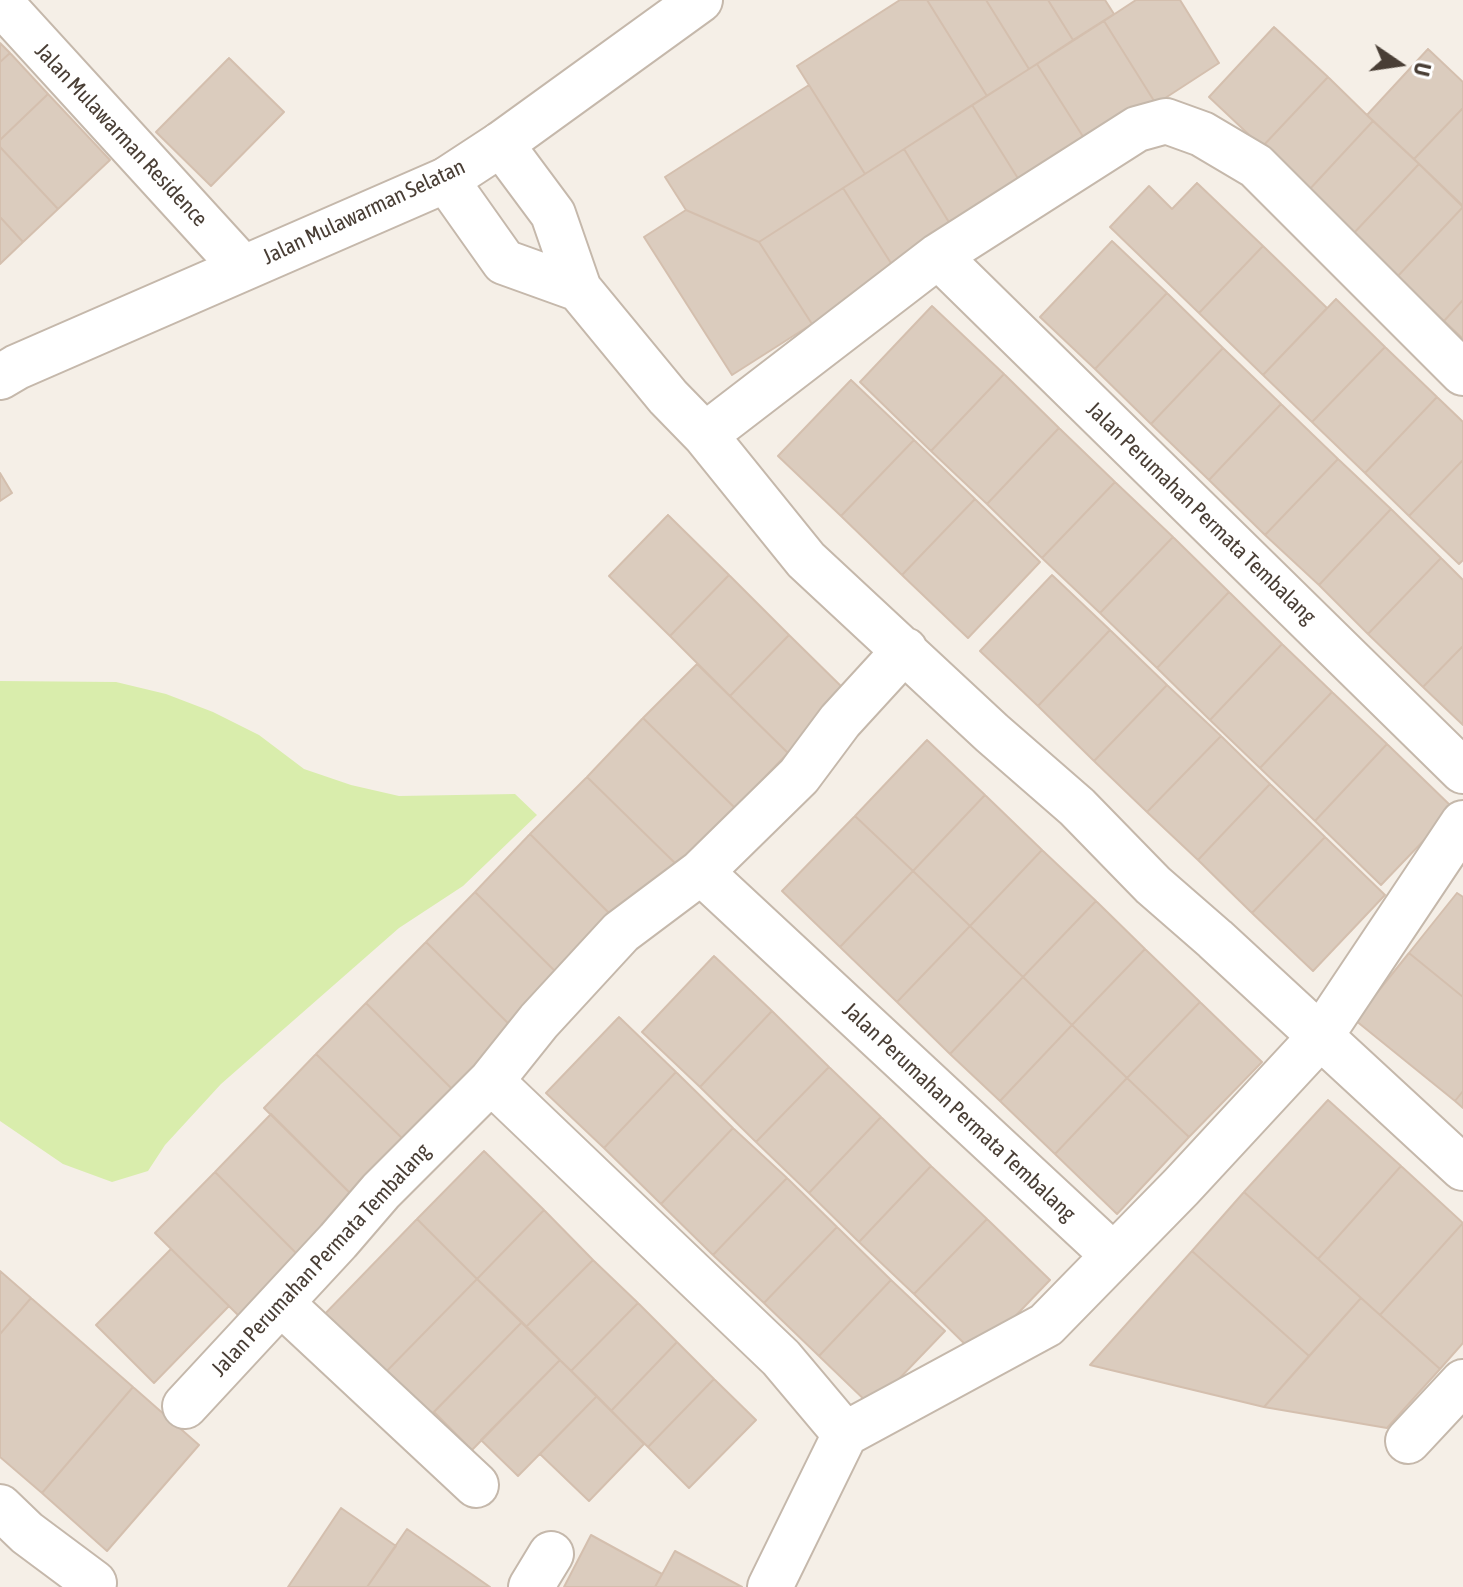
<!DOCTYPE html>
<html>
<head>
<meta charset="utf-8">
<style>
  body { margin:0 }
  #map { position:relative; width:1463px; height:1587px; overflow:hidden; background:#f5efe7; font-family:"Asap Condensed",sans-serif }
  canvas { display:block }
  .north { position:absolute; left:1359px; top:24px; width:80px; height:80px; -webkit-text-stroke:6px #fff; paint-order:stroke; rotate:103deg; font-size:22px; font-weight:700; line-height:32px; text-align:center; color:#493e35 }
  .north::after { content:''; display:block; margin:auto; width:28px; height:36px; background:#493e35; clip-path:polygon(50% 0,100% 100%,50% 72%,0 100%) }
</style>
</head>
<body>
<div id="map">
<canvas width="1463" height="1587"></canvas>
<div class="north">U</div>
</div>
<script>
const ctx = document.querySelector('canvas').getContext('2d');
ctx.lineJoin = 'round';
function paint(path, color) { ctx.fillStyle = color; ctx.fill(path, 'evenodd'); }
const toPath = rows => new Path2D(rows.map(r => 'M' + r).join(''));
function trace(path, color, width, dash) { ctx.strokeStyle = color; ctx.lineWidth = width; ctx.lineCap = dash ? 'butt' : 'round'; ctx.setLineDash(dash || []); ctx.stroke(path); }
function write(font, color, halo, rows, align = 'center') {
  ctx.font = font + ' "Asap Condensed",sans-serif'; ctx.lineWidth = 6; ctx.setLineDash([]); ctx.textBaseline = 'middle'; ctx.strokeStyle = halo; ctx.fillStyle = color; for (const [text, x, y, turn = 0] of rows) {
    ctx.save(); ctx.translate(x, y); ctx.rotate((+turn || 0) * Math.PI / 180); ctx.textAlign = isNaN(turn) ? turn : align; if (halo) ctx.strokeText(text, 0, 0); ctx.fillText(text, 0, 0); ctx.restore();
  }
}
paint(toPath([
  [0,681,116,682,166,694,213,712,259,735,304,769,351,785,399,796,515,794,537,815,463,886,399,928,221,1084,165,1145,148,1171,112,1182,63,1164,0,1121]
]), '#d9edac');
const building = toPath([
  [900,0,927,0,987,96,865,174,797,66,900,0],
  [927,0,986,0,1029,69,987,96,927,0],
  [986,0,1048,0,1073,40,1029,69,986,0],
  [1048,0,1105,0,1114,14,1073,40,1048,0],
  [1136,0,1180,0,1219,63,1156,104,1104,21,1136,0],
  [1104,21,1156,104,1089,146,1037,64,1104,21],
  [1274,27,1328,77,1262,147,1209,97,1274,27],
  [0,43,10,53,0,62,0,43],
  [1428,49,1463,82,1463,108,1414,159,1367,115,1428,49],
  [10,53,48,94,0,140,0,62,10,53],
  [229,58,284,112,211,186,156,132,229,58],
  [1037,64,1089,146,1024,188,972,105,1037,64],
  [1328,77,1373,121,1308,191,1262,147,1328,77],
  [809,85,865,174,759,242,686,210,665,177,809,85],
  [48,94,110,160,58,209,0,147,0,140,48,94],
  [972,105,1024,188,955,232,904,149,972,105],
  [1463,108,1463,204,1462,205,1414,159,1463,108],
  [1373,121,1419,164,1353,234,1308,191,1373,121],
  [0,147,58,209,23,242,0,217,0,147],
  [904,149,955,232,896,271,843,188,904,149],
  [1419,164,1463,207,1397,277,1353,234,1419,164],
  [1197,183,1263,246,1199,313,1110,227,1149,186,1172,209,1197,183],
  [843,188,896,271,812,324,759,242,843,188],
  [1463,207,1463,300,1444,321,1397,277,1463,207],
  [686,210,759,242,812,324,732,375,644,237,686,210],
  [0,217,23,242,0,264,0,217],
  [1112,241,1167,293,1095,369,1040,317,1112,241],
  [1263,246,1327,308,1263,375,1199,313,1263,246],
  [1167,293,1223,348,1151,424,1095,369,1167,293],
  [1336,299,1385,347,1312,422,1263,375,1336,299],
  [1463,300,1463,339,1444,321,1463,300],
  [932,306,1004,374,931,451,860,382,932,306],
  [1385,347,1437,397,1365,473,1312,422,1385,347],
  [1223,348,1281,404,1209,480,1151,424,1223,348],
  [1004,374,1059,428,987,504,931,451,1004,374],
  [851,380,914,440,841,516,778,456,851,380],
  [1437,397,1463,422,1463,460,1409,516,1365,473,1437,397],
  [1281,404,1338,459,1265,535,1209,480,1281,404],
  [1059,428,1115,482,1042,558,987,504,1059,428],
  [914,440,975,499,902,575,841,516,914,440],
  [1338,459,1391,509,1319,585,1265,535,1338,459],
  [1463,460,1463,560,1459,564,1409,516,1463,460],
  [0,473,12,493,0,501,0,473],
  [1115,482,1173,537,1100,613,1042,558,1115,482],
  [975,499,1040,562,968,638,902,575,975,499],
  [1391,509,1441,558,1368,634,1319,585,1391,509],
  [668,515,729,575,670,636,609,576,668,515],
  [1173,537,1229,592,1157,668,1100,613,1173,537],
  [1441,558,1463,580,1463,646,1423,687,1368,634,1441,558],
  [729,575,789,635,730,696,670,636,729,575],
  [1052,575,1110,630,1038,706,980,651,1052,575],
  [1229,592,1282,644,1210,720,1157,668,1229,592],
  [1110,630,1167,685,1094,761,1038,706,1110,630],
  [789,635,848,693,788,753,730,696,789,635],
  [1282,644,1332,692,1260,768,1210,720,1282,644],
  [1463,646,1463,725,1423,687,1463,646],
  [697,664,788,753,735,808,643,718,697,664],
  [1167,685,1221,736,1147,812,1094,761,1167,685],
  [1332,692,1387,744,1315,821,1260,768,1332,692],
  [643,718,735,808,678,866,587,777,643,718],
  [1221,736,1270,784,1198,860,1147,812,1221,736],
  [927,740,985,795,913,871,855,816,927,740],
  [1387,744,1454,809,1381,885,1315,821,1387,744],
  [587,777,678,866,621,925,530,834,587,777],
  [1270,784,1325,837,1252,913,1198,860,1270,784],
  [985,795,1042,850,970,926,913,871,985,795],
  [855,816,913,871,840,947,782,891,855,816],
  [530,834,621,925,566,982,475,892,530,834],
  [1325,837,1385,895,1313,971,1252,913,1325,837],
  [1042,850,1096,901,1023,977,970,926,1042,850],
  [913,871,970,926,897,1002,840,947,913,871],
  [475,892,566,982,517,1032,426,942,475,892],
  [1457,893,1463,897,1463,997,1409,953,1457,893],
  [1096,901,1145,949,1072,1025,1023,977,1096,901],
  [970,926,1023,977,950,1054,897,1002,970,926],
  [426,942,517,1032,457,1094,366,1003,426,942],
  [1145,949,1200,1002,1127,1078,1072,1025,1145,949],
  [1409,953,1463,997,1463,1091,1455,1101,1355,1020,1409,953],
  [714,956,772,1011,700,1087,642,1032,714,956],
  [1023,977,1072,1025,1000,1101,950,1054,1023,977],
  [1200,1002,1262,1062,1189,1137,1127,1078,1200,1002],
  [366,1003,457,1094,408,1144,316,1054,366,1003],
  [772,1011,829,1067,756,1142,700,1087,772,1011],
  [619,1017,676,1072,604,1148,546,1093,619,1017],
  [1072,1025,1127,1078,1055,1154,1000,1101,1072,1025],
  [316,1054,408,1144,355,1198,264,1108,316,1054],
  [829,1067,881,1117,809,1193,756,1142,829,1067],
  [676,1072,733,1128,661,1204,604,1148,676,1072],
  [1127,1078,1189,1137,1117,1214,1055,1154,1127,1078],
  [1463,1091,1463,1108,1455,1101,1463,1091],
  [1328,1100,1401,1166,1318,1259,1244,1192,1328,1100],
  [271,1114,355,1198,299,1256,215,1172,271,1114],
  [881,1117,931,1166,859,1242,809,1193,881,1117],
  [733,1128,787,1178,713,1255,661,1204,733,1128],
  [484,1151,544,1210,477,1279,417,1219,484,1151],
  [931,1166,987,1219,914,1294,859,1242,931,1166],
  [1401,1166,1463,1223,1380,1315,1318,1259,1401,1166],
  [215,1172,299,1256,240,1317,155,1233,215,1172],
  [787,1178,837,1227,764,1303,713,1255,787,1178],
  [1244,1192,1361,1298,1309,1356,1192,1251,1244,1192],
  [544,1210,593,1260,526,1327,477,1279,544,1210],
  [417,1219,477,1279,379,1379,319,1320,417,1219],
  [987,1219,1050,1280,977,1356,914,1294,987,1219],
  [1463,1223,1463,1343,1440,1369,1380,1315,1463,1223],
  [837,1227,891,1280,819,1356,764,1303,837,1227],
  [171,1249,229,1306,154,1383,96,1325,171,1249],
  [1192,1251,1309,1356,1264,1407,1090,1365,1192,1251],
  [593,1260,638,1303,571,1371,526,1327,593,1260],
  [0,1271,31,1298,0,1334,0,1271],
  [477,1279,522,1322,423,1423,379,1379,477,1279],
  [891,1280,945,1331,872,1407,819,1356,891,1280],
  [31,1298,133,1387,42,1493,0,1457,0,1334,31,1298],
  [1361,1298,1440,1369,1387,1428,1264,1407,1361,1298],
  [638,1303,677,1342,611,1411,571,1371,638,1303],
  [522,1322,560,1360,472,1450,434,1412,522,1322],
  [677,1342,714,1379,648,1447,611,1411,677,1342],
  [560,1360,597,1396,518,1476,481,1440,560,1360],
  [714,1379,756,1420,689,1488,648,1447,714,1379],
  [133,1387,199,1445,107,1551,42,1493,133,1387],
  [597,1396,644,1444,589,1501,540,1454,597,1396],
  [341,1508,396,1546,367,1587,288,1587,341,1508],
  [407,1529,490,1587,367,1587,407,1529],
  [591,1535,662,1574,655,1587,564,1587,591,1535],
  [675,1551,742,1587,655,1587,675,1551]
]);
paint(building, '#dbccbe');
trace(building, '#d4bfae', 2);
const minor = toPath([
  [0,2,242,267],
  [501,144,553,214,579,289,668,397,705,435,806,560,992,733,1077,807,1153,885,1215,939,1463,1168],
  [446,180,504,262,579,289],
  [938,256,1463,771],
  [705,435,938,256,1137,129,1166,121,1202,134,1256,166,1463,373],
  [701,872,1113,1255],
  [491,1081,781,1358,845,1434],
  [281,1303,476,1485],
  [185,1406,338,1241,381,1191,491,1081,539,1021,621,932,701,872,799,776,840,721,905,650],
  [1408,1441,1463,1382],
  [0,1507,27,1533,94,1583],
  [531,1587,551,1554],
  [770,1587,845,1434,1046,1325,1181,1187,1320,1037,1463,823]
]);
const tertiary = toPath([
  [0,377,17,367,446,180,501,144,700,0]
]);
trace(minor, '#c5b8ab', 48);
trace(tertiary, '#c5b8ab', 48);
trace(minor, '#fff', 44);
trace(tertiary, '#fff', 44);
write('22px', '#493e35', '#fff', [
  ["Jalan Mulawarman Residence",121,135,47],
  ["Jalan Mulawarman Selatan",364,212,-25],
  ["Jalan Perumahan Permata Tembalang",1201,513,44],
  ["Jalan Perumahan Permata Tembalang",959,1112,43],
  ["Jalan Perumahan Permata Tembalang",321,1260,-47]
]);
</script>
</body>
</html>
